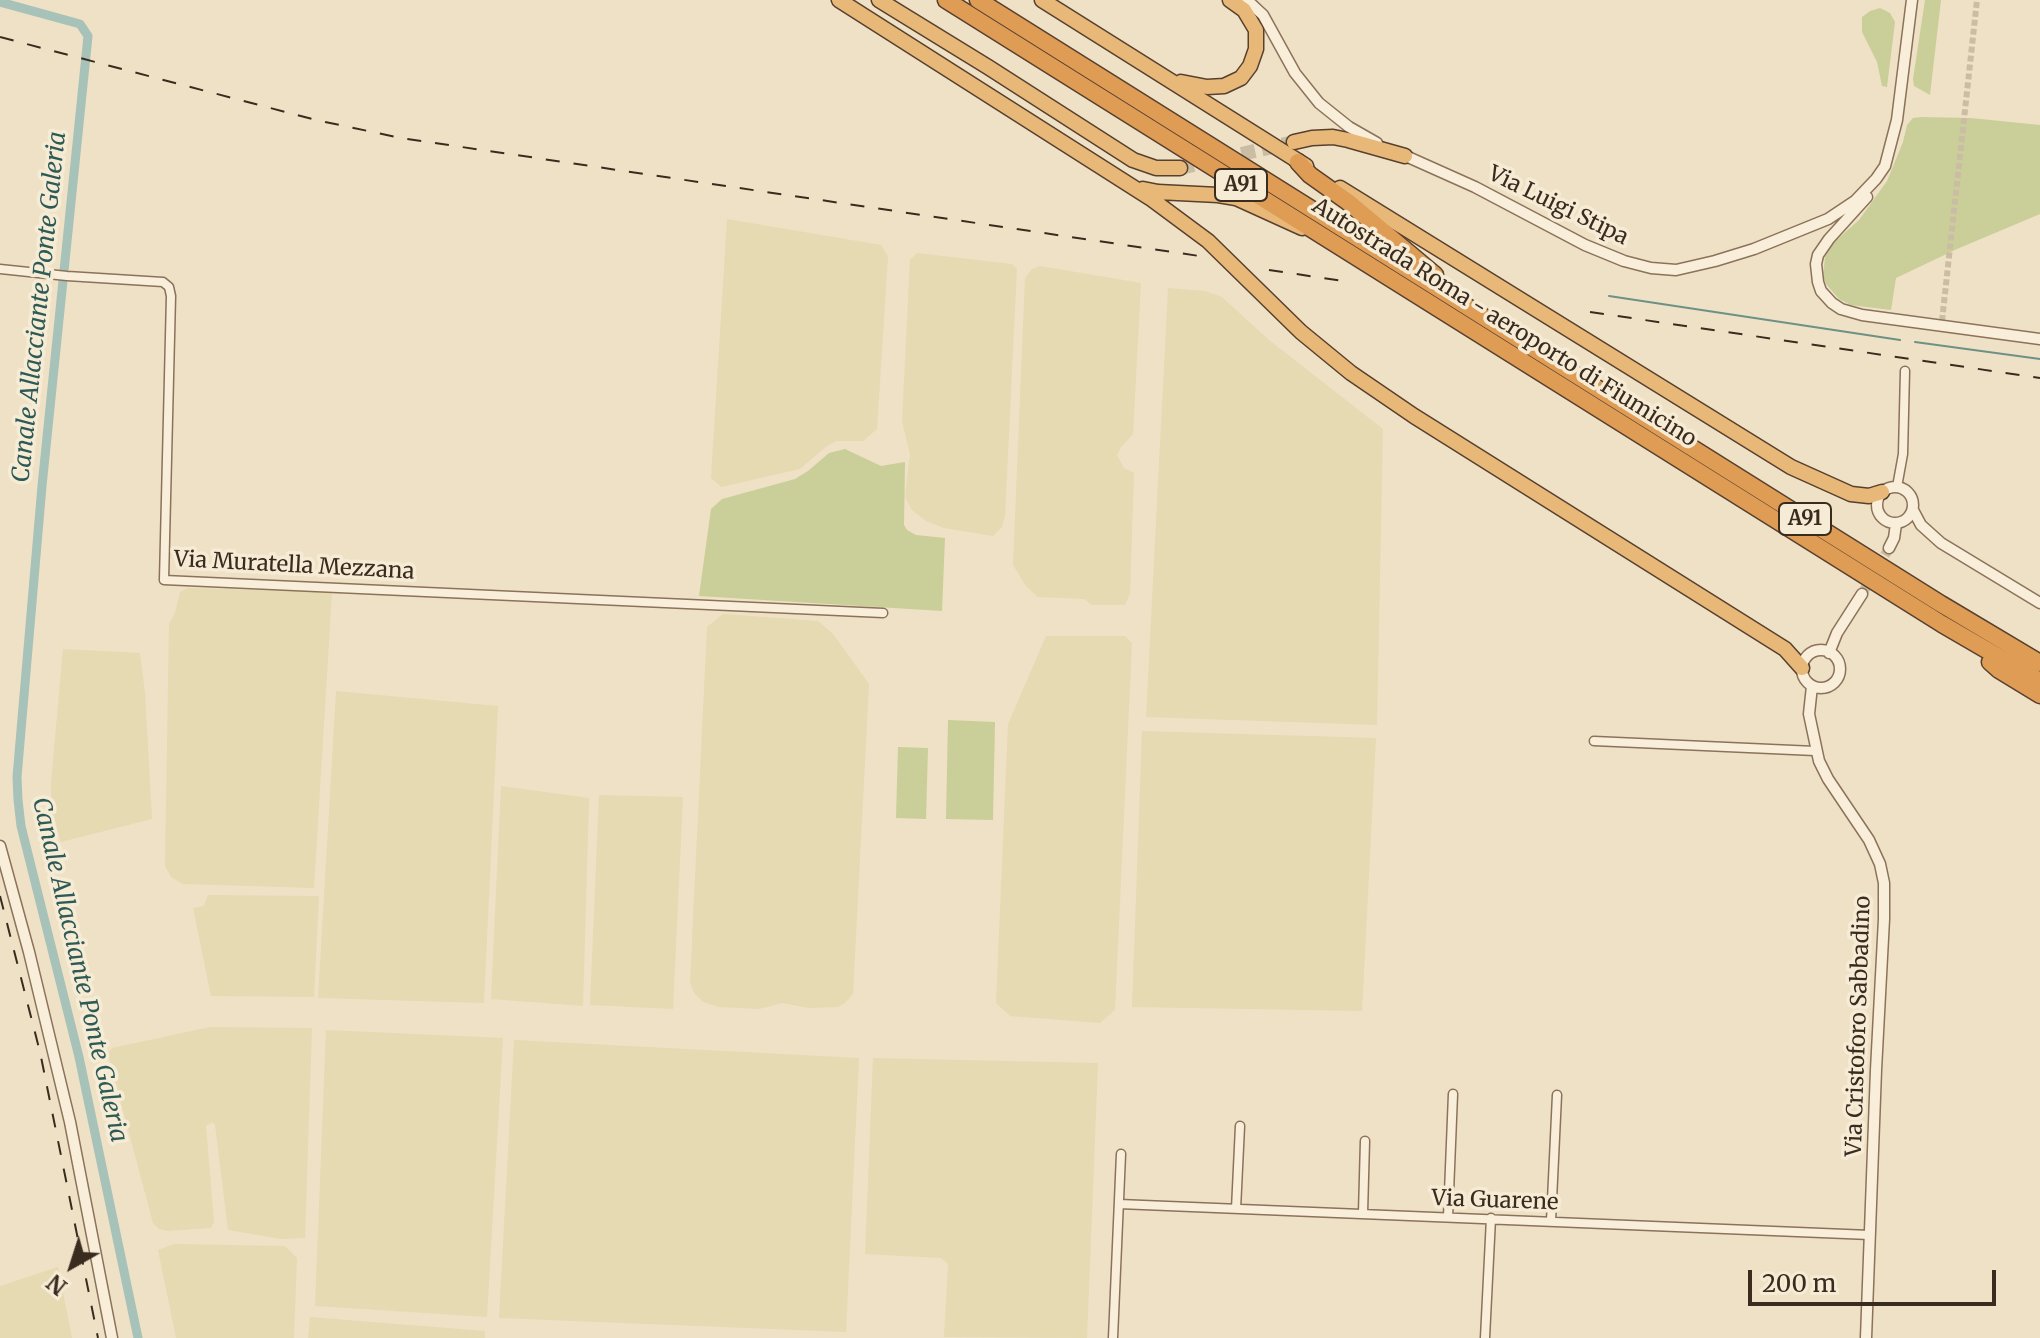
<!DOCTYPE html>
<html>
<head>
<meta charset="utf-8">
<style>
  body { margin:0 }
  #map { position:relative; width:2040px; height:1338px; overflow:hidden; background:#efe1c5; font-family:Merriweather,serif }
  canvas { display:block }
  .north { position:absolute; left:32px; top:1226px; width:80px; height:80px; -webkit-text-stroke:6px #f6ebd5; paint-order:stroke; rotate:219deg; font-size:22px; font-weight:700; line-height:32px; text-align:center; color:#3a2b1f }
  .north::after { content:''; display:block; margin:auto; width:28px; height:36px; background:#3a2b1f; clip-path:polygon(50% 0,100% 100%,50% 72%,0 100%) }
  .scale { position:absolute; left:1748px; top:1270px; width:248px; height:36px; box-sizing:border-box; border:4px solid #3a2b1f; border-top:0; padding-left:10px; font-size:24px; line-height:28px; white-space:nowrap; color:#3a2b1f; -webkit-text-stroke:6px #f6ebd5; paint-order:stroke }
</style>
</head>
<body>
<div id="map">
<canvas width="2040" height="1338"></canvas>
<div class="north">N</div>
<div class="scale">200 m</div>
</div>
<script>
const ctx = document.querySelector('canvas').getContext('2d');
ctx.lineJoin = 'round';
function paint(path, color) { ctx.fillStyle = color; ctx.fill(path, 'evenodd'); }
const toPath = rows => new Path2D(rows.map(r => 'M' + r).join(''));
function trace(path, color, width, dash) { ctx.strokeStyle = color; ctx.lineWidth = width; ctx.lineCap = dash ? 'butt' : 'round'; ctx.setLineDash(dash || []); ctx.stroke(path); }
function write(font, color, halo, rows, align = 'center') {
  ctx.font = font + ' Merriweather,serif'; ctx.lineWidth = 7; ctx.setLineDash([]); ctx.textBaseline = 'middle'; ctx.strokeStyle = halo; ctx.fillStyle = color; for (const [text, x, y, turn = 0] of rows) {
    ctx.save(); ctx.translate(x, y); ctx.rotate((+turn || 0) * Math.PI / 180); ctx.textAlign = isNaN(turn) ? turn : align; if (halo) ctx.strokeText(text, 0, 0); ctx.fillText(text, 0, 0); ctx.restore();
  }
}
paint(toPath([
  [727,219,881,245,888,256,877,429,863,441,836,441,827,446,800,469,721,487,711,478],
  [917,253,1012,264,1017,269,1005,515,1002,527,993,536,944,528,926,521,912,510,905,497,910,454,902,421,910,260],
  [1040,266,1141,283,1133,434,1121,447,1117,455,1124,468,1134,473,1130,594,1125,605,1092,605,1084,599,1038,597,1026,586,1013,565,1025,278,1032,269],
  [1168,288,1205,291,1222,297,1269,340,1383,429,1377,725,1146,717],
  [188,588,332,592,314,888,183,884,171,877,165,866,169,624,175,613,180,592],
  [723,614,818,621,833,634,869,684,853,994,845,1003,838,1007,809,1008,782,1003,759,1009,719,1007,703,1002,694,993,690,982,707,627],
  [1046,636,1125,636,1132,643,1115,1010,1100,1023,1010,1016,996,1003,1008,724],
  [63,649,140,653,145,693,152,819,61,842,51,816,51,782],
  [336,691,498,706,484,1003,318,998],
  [1142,731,1376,738,1362,1011,1132,1007],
  [501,786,589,798,583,1006,491,999],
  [599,795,683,797,673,1009,590,1005],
  [208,895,319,896,314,997,211,996,193,908,204,906],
  [210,1027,312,1028,305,1238,281,1239,228,1230,215,1125,212,1122,206,1126,214,1222,211,1228,167,1231,159,1229,153,1223,108,1054,112,1048],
  [326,1030,503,1038,487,1317,315,1306],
  [514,1040,859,1058,846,1332,499,1318],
  [873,1058,1098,1063,1087,1338,944,1337,948,1264,941,1258,865,1254],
  [174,1244,285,1246,297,1258,294,1338,176,1338,158,1250],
  [58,1267,72,1338,0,1338,0,1286],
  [310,1317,485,1331,485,1338,308,1338]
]), '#e5dab2');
paint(toPath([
  [1925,0,1941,0,1930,95,1914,86,1913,79],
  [1880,8,1890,13,1895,22,1887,87,1882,86,1877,62,1862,32,1862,17,1870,11],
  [1921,117,1971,118,2040,125,2040,214,1957,249,1896,278,1891,310,1851,305,1839,299,1826,284,1823,276,1825,257,1831,245,1859,220,1887,181,1903,142,1907,125,1913,118],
  [845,449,881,466,905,462,904,525,907,530,916,535,945,538,942,611,699,596,711,509,722,499,795,479,808,471,829,453],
  [948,720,995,722,993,820,946,819],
  [898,747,928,748,926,819,896,818]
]), '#cace99');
trace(toPath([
  [1609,296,1900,340],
  [1915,342,2040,359]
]), '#6d9187', 2);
trace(toPath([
  [0,2,80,24,88,36,42,486,17,777,18,800,21,826,79,1057,138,1338]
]), '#a7c2b9', 9);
trace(toPath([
  [1942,321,1977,0]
]), '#cbbda4', 6, [6, 3]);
trace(toPath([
  [1862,594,1889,548]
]), '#cbbda4', 10, [10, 5]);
trace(toPath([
  [1180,168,1294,142]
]), '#cbbda4', 14, [14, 7]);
const minor = toPath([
  [0,269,67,276,163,282,169,287,171,296,164,580,883,613],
  [1897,487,1903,454,1905,371],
  [1594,741,1815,751],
  [1119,1204,1870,1235],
  [1236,1209,1240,1126],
  [1363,1213,1365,1141],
  [1448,1217,1453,1094],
  [1551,1221,1557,1095],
  [1113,1338,1121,1154],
  [1485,1338,1491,1218]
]);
const tertiary = toPath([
  [1247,0,1263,15,1295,73,1319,103,1349,127,1377,143],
  [1399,153,1475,187,1585,245,1624,261,1651,268,1676,270,1715,261,1754,249,1828,219,1855,201,1876,179,1885,166,1897,120,1912,0],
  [1867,197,1829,239,1818,255,1816,264,1818,282,1821,291,1832,303,1841,309,1862,315,2040,339],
  '1877 505a18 18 0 1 1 36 0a18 18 0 1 1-36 0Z',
  [1913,510,1921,525,1941,543,2040,603],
  [1889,548,1894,538,1896,524],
  '1802 669a19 19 0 1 1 38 0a19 19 0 1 1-38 0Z',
  [1829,653,1837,633,1862,594],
  [1812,686,1809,714,1819,761,1828,779,1869,840,1880,864,1884,883,1884,919,1876,1070,1866,1338],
  [0,846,29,952,70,1122,112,1338]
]);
const trunk = toPath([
  [839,0,1150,198,1208,241,1301,332,1351,373,1414,416,1785,649,1802,668],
  [879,0,988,67,1133,160,1156,168,1180,168],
  [1042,0,1306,166],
  [1181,82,1207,87,1224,86,1241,78,1250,66,1256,49,1256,30,1244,10,1230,0],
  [1294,142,1312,138,1333,137,1348,140,1405,156],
  [1340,188,1791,467,1851,494,1869,496,1882,492],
  [1143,189,1158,192,1218,195,1236,198,1302,228]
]);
const motorway = toPath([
  [946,0,1942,624,2040,681],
  [978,0,1941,604,2040,663],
  [1298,162,1310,175,1348,202,1435,275],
  [1990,662,1999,670,2040,695]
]);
trace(minor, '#8b725b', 11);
trace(tertiary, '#8b725b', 13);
trace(trunk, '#58402f', 17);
trace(motorway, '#58402f', 19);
trace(minor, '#f9eed9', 8);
trace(tertiary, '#f9eed9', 10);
trace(trunk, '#e8b879', 14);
trace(motorway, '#df9c55', 16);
trace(toPath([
  [0,37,316,120,401,138,1206,257],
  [1269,270,1350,282],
  [1590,312,2040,378],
  [0,896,40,1052,98,1338]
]), '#3a2b1f', 2, [14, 14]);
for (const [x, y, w] of [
  [1241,185,52],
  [1805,519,52]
]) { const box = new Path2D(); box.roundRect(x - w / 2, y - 16, w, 32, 6); ctx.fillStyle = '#f6ebd5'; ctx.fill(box); trace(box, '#3a2b1f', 2); }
write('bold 20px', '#3a2b1f', null, [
  ["A91",1241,185],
  ["A91",1805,519]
]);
write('22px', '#3a2b1f', '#f6ebd5', [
  ["Via Luigi Stipa",1558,206,26],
  ["Autostrada Roma - aeroporto di Fiumicino",1504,323,32],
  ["Via Muratella Mezzana",294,566,3],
  ["Via Cristoforo Sabbadino",1859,1026,-88],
  ["Via Guarene",1495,1201,2]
]);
write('italic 24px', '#2e5a56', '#f6ebd5', [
  ["Canale Allacciante Ponte Galeria",40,307,-84],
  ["Canale Allacciante Ponte Galeria",79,970,77]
]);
</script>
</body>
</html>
